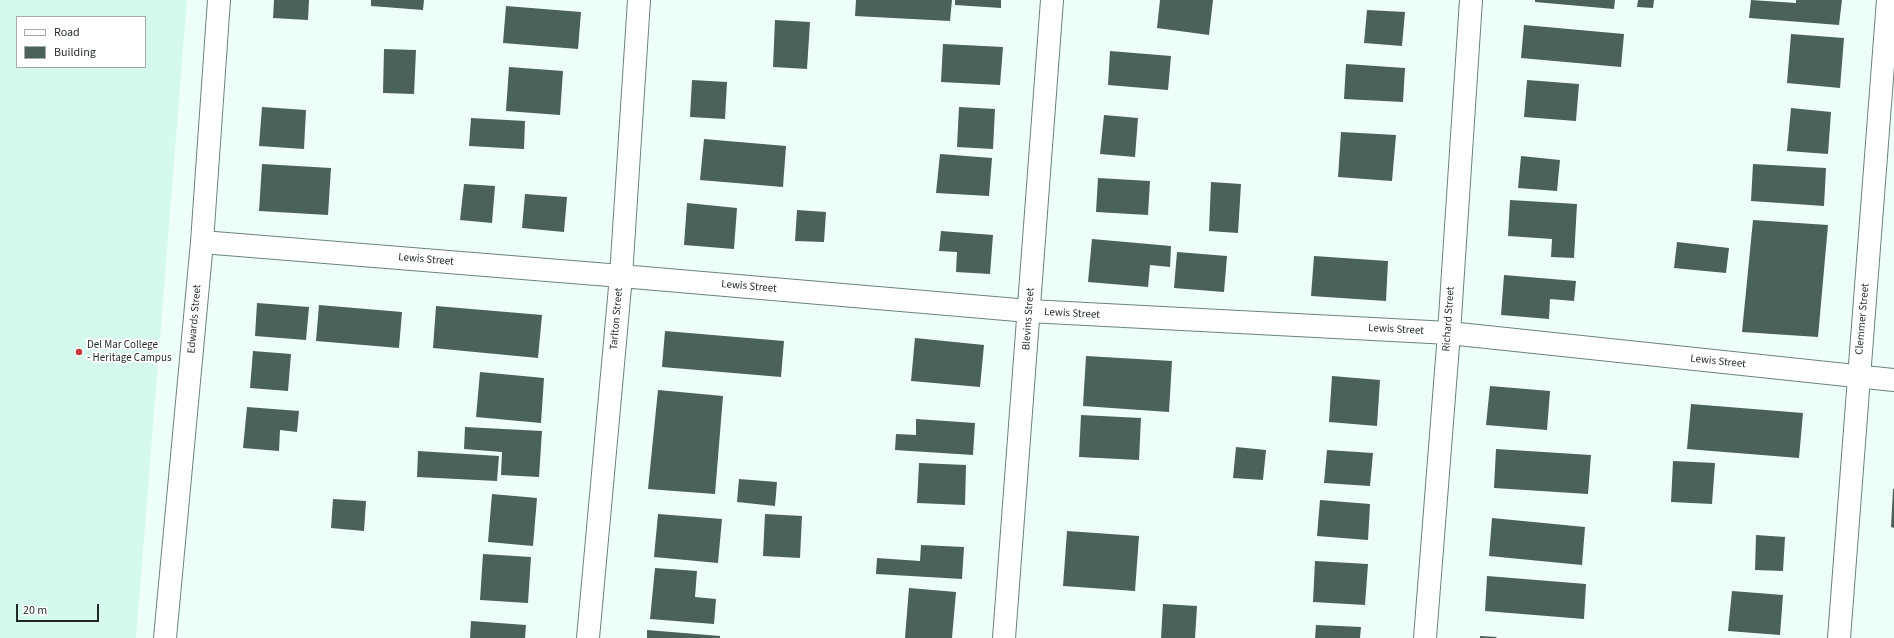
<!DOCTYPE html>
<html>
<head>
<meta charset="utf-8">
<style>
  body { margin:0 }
  #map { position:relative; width:1894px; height:638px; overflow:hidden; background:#eefff9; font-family:"Source Sans 3",sans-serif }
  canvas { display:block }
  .legend { position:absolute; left:16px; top:16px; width:130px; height:52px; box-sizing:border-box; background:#fff; border:1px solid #a5a9a8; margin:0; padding:5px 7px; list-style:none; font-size:12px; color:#1f2926 }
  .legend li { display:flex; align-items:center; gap:8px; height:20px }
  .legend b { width:20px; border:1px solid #a5a9a8 }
  .scale { position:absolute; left:16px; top:604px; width:83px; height:18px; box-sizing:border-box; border:2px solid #1f2926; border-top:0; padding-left:5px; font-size:12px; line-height:14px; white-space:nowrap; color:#1f2926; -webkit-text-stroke:3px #fff; paint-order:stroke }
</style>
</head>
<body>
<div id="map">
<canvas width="1894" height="638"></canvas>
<ul class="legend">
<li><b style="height:5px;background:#fff"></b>Road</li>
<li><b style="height:11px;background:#4a625a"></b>Building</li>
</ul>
<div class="scale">20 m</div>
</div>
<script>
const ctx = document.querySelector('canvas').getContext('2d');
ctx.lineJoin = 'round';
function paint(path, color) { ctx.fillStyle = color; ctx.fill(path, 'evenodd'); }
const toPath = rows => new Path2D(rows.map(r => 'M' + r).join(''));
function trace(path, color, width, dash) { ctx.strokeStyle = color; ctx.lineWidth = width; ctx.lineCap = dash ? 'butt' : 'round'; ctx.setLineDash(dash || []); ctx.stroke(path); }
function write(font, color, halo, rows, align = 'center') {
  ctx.font = font + ' "Source Sans 3",sans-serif'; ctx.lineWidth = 4; ctx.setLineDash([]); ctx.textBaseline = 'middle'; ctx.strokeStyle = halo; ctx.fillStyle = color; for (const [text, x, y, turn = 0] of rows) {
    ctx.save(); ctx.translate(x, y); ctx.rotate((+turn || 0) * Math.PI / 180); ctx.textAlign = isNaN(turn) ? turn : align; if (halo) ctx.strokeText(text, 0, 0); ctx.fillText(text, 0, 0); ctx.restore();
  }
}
paint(toPath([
  [0,0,187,0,136,638,0,638],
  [17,17,145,17,145,67,17,67]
]), '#d5faed');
paint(toPath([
  [274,0,309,0,308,20,273,18],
  [371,0,424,0,423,10,371,6],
  [856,0,952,0,950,21,855,16],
  [955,0,1001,0,1001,8,955,5],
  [1160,0,1213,0,1209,35,1157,28],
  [1535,0,1615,0,1614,9,1535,2],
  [1638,0,1654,0,1653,8,1637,7],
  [1751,0,1796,3,1796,0,1842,0,1839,25,1749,18],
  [506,6,581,12,578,49,503,43],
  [1367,10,1405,12,1402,46,1364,43],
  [775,20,810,22,807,69,773,67],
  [1524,25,1624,34,1621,67,1521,58],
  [1791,34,1844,38,1840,88,1787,83],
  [943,44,1003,47,1000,85,941,82],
  [384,49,416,50,414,94,383,93],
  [1110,51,1171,56,1168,90,1108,85],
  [1346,64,1405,68,1403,102,1344,99],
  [509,67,563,71,560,115,506,111],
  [692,80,727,82,725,119,690,117],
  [1527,80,1579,84,1576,121,1524,117],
  [262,107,306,110,304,149,259,146],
  [959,107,995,109,993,149,957,147],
  [1791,108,1831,112,1828,154,1787,151],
  [1104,115,1138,118,1135,157,1100,154],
  [471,118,525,121,524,149,469,146],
  [1341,132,1396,135,1392,181,1338,177],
  [704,139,786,146,783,187,700,180],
  [940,154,992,158,989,196,936,193],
  [1521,156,1560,160,1557,191,1518,188],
  [262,164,331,168,328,215,259,211],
  [1753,164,1826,168,1824,206,1751,201],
  [1098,178,1150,181,1148,215,1096,212],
  [1211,182,1241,184,1238,233,1209,231],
  [464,184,495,186,492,223,460,220],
  [525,194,567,197,564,232,522,228],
  [1510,200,1577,204,1574,258,1551,257,1552,239,1508,236],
  [687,203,737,208,734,249,684,245],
  [797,210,826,212,824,242,795,241],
  [1753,220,1828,225,1818,337,1742,332],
  [941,231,993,235,990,274,956,272,957,252,939,251],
  [1092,239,1171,246,1170,267,1150,265,1148,287,1088,282],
  [1677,242,1729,248,1726,273,1674,268],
  [1177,252,1227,256,1224,292,1174,288],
  [1314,256,1388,261,1386,301,1311,296],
  [1504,275,1576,281,1574,301,1550,299,1549,319,1501,315],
  [257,303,309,307,306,340,255,336],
  [319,305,402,312,399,348,316,341],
  [436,306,542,315,538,358,433,348],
  [665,331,784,341,781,377,662,367],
  [915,338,984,345,980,387,911,381],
  [253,351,291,354,288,391,250,388],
  [1086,356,1172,361,1169,412,1083,406],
  [480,372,544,378,541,423,476,417],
  [1332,376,1380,380,1377,426,1329,422],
  [1490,386,1550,391,1547,430,1486,425],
  [658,390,723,396,715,494,648,489],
  [1691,404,1803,413,1799,458,1687,449],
  [247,407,299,411,297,432,280,430,279,451,243,448],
  [1081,415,1141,418,1139,460,1079,457],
  [916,419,975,423,973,455,895,450,896,434,916,435],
  [465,427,542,431,539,477,501,475,502,452,464,449],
  [1236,447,1266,450,1263,480,1233,478],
  [1496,449,1591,455,1588,494,1494,488],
  [1327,450,1373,453,1370,486,1324,483],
  [418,451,499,456,497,481,417,477],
  [1673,461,1715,463,1712,504,1671,502],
  [919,463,966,465,965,505,917,503],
  [739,479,777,482,775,506,737,502],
  [1893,489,1894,489,1894,528,1891,527],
  [492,494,537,498,533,546,488,542],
  [333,499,366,501,364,531,331,528],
  [1320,500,1370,504,1368,540,1317,536],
  [658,514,722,519,718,563,654,557],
  [765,514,802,516,800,558,763,556],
  [1492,518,1585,527,1582,565,1489,556],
  [1067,531,1139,536,1135,591,1063,586],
  [1756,535,1785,537,1783,571,1755,570],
  [921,545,964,547,962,579,876,574,877,558,920,561],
  [483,554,531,557,528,603,480,600],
  [1315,561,1368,564,1365,605,1313,602],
  [655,568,697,571,695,597,716,599,714,624,650,619],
  [1487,576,1586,584,1584,619,1485,611],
  [909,588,956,592,952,638,905,638],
  [1732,591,1783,595,1780,635,1728,631],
  [1163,604,1197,606,1195,638,1161,638],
  [471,621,526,625,525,638,470,638],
  [1316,625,1361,627,1360,638,1315,638],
  [647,630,720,636,720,638,647,638],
  [1480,636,1497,637,1496,638,1480,638]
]), '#4a625a');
const street = toPath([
  [202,242,621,276,1029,311,1449,333,1894,380],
  [165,638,202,242,219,0],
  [588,638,621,276,639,0],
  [1425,638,1449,333,1471,0],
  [1839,638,1888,0]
]);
const secondary = toPath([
  [1004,638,1052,0]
]);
trace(street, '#6a837a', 24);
trace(secondary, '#6a837a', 24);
trace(street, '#fff', 22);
trace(secondary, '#fff', 22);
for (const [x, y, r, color] of [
  [79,352,4,"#c6373f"]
]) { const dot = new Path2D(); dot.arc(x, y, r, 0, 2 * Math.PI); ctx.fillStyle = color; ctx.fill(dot); trace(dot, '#fff', 1.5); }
write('11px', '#1f2926', '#fff', [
  ["Lewis Street",426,260,5],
  ["Lewis Street",749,287,5],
  ["Lewis Street",1072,314,3],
  ["Edwards Street",195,319,-85],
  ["Tarlton Street",617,319,-85],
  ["Blevins Street",1029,319,-86],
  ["Richard Street",1449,319,-86],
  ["Clemmer Street",1863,319,-85],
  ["Lewis Street",1396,330,3],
  ["Lewis Street",1718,362,6]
]);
write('11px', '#1f2926', '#fff', [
  ["Del Mar College",87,346],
  ["- Heritage Campus",87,359]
], 'left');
</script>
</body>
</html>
